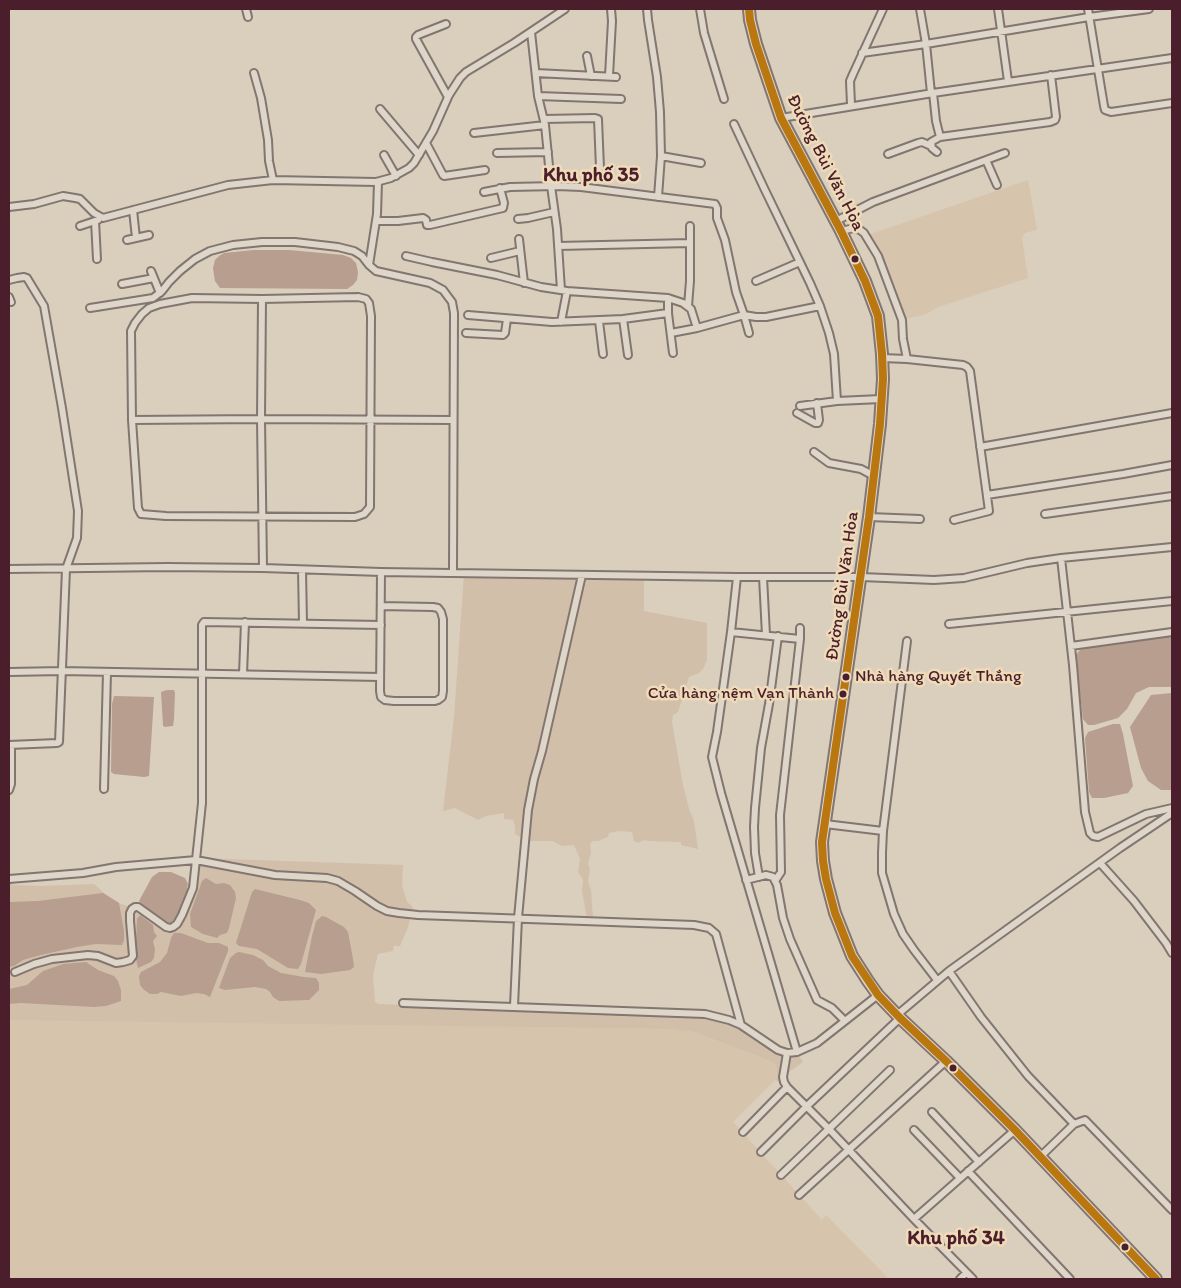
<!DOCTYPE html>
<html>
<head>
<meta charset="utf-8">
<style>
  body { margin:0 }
  #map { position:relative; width:1181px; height:1288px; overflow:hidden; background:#dacebd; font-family:Itim,sans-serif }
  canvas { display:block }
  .frame { position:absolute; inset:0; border:10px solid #4a1f2b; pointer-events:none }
</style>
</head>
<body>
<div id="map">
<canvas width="1181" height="1288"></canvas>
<div class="frame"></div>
</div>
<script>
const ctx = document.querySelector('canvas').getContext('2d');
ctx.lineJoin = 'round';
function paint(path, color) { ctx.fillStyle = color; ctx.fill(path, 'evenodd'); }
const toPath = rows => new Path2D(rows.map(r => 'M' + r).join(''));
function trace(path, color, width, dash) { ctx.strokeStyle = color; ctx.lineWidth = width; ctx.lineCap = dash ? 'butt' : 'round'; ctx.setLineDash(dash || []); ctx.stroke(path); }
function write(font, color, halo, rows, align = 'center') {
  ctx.font = font + ' Itim,sans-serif'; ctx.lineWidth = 5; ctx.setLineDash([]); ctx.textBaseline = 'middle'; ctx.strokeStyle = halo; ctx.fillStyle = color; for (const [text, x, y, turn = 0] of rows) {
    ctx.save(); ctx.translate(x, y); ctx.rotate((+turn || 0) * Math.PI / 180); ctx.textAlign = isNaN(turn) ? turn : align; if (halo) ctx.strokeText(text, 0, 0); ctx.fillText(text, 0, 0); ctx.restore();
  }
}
paint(toPath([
  [1028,180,1037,230,1028,232,1024,234,1022,238,1028,278,938,307,924,315,903,319,868,235],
  [9,1019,669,1029,694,1032,768,1060,776,1065,777,1078,733,1122,822,1220,826,1215,889,1279,9,1279]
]), '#d6c4ad');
paint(toPath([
  [464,574,644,578,644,611,707,623,707,660,703,669,699,673,689,677,678,712,673,715,672,722,683,785,689,809,694,821,698,849,681,845,681,842,648,841,644,840,638,843,634,841,632,832,619,831,609,833,608,837,598,841,592,841,590,845,591,853,588,864,590,869,588,882,591,890,593,919,587,919,582,891,583,880,578,872,580,859,574,845,562,846,552,841,528,841,515,834,515,827,513,820,504,819,504,813,486,816,478,820,455,808,443,811,454,717],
  [198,858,403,865,402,885,407,902,413,907,408,927,400,946,394,946,393,951,378,954,373,975,375,1002,379,1004,705,1016,728,1022,740,1027,777,1051,798,1054,803,1062,789,1072,781,1075,782,1083,779,1082,775,1080,777,1078,776,1065,768,1060,694,1032,669,1029,9,1020,9,881,11,881,13,885,42,886,94,884,104,893,119,903,135,909,165,929,184,915]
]), '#d2bfaa');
paint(toPath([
  [254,250,289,250,343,255,351,258,356,263,358,272,357,280,353,285,347,289,220,288,215,281,214,275,213,268,215,260,219,256,224,253],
  [1164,637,1172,637,1172,687,1149,687,1136,693,1127,709,1118,718,1094,725,1088,725,1083,719,1077,669,1076,655,1080,650,1090,647],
  [167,690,174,690,175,693,174,719,173,726,164,727,163,725,161,692],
  [1172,693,1172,790,1161,790,1148,781,1141,768,1130,727,1151,695],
  [114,696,154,697,149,776,144,777,114,774,111,772,112,704],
  [1113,724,1120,724,1123,734,1133,786,1128,793,1104,798,1092,798,1089,792,1085,738,1088,732],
  [159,872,171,872,185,878,188,884,186,895,179,912,172,922,168,925,141,904,139,901,152,877],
  [206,878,216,884,224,883,230,885,235,892,236,898,229,928,227,933,220,935,217,938,203,934,191,927,190,914,202,881],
  [255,889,300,900,309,903,316,910,301,964,298,969,288,968,257,949,239,946,236,943,252,892],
  [103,893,119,903,124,931,124,940,122,945,96,944,77,947,41,955,23,960,14,966,9,967,9,902,38,901],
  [140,915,153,925,154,932,157,936,153,941,155,949,154,958,151,962,138,968,136,959,136,940,137,919],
  [322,916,326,917,344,927,348,932,353,959,354,967,350,970,321,974,305,972,312,936,316,921],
  [174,933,181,933,208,943,219,943,228,947,228,951,210,997,204,994,196,993,181,996,161,992,157,994,150,994,143,989,140,985,139,976,141,972,160,962,167,953,171,938],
  [239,952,253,955,263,960,268,966,281,973,304,977,316,978,319,983,319,990,309,1000,279,1001,273,997,270,992,266,989,255,987,225,990,219,988,230,958,236,953],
  [86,962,98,970,114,976,118,981,121,990,121,1001,106,1006,94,1007,21,1003,9,1004,9,989,27,985,43,971,63,964]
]), '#b79e8f');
const street = toPath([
  [246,9,248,17],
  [647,9,648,20,657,77,660,112,661,156,658,197],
  [700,9,704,33,724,99],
  [920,9,926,44,931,93],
  [998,9,1008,81],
  [1088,9,1104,106,1105,110,1111,112,1172,103],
  [446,24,418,35,416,37,416,39,448,97],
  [531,32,538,96,545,125,551,186,557,229,561,290],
  [862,53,926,44,1089,17,1149,9],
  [587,56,591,76],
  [254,73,261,98,268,140,269,161,273,180],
  [536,73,616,77],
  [609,76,612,21,611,9],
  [933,93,936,121,940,137,1050,122,1055,120,1056,117,1051,75],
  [538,96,621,99],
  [851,105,850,81,853,74,883,9],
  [380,109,419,155],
  [781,118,933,93,1172,58],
  [544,119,595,118,598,119,600,168],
  [734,124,764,188,810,283,820,306,829,333,834,354,837,401,881,399],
  [474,133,545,125],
  [426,143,443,175,444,176,485,170],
  [937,152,932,148,931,142,940,137],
  [497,153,548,152],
  [888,154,918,143,922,142,931,146],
  [384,155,396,176],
  [661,156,701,163],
  [986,160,997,185],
  [484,192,510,187,557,186,581,187,715,204,717,208,717,218,725,240,736,292,744,315,749,333],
  [9,207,34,204,63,196,75,198,80,199,94,213,103,218,228,185,273,180,376,182,391,178,409,168,414,163,433,131,449,95,460,78,466,72,514,43,565,9],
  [133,210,136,238],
  [518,219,528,218,554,212],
  [95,221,97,259],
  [376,221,398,221,423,218,426,220,427,225,430,225,503,208,504,203,500,188],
  [836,221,873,202,1005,153],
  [80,226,98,220],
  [841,231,854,228,860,230,864,233,878,256,902,320,903,339,907,359],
  [519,239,524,283],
  [127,240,149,235],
  [558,246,690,243],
  [406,256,432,262,497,275,541,287,567,291,668,298,668,313,673,353],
  [491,258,520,251],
  [369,265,377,214,378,182],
  [151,271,160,293],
  [9,280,17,278,24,277,27,278,44,306,62,408,78,511,77,538,66,569,59,742,57,743,9,745],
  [756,281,800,262],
  [122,284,154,278],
  [9,297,11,302],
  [358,297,366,299,369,303,371,316,370,507,364,514,355,517,166,516,141,514,138,508,132,420,131,331,135,323,142,314,149,308,160,304,192,298,262,299,358,297],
  [668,298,683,303,691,309,697,328],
  [262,299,261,419,263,568],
  [688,306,690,281,690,226],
  [90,308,153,298,162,291,169,282,180,271,195,259,210,251,233,245,262,242,295,242,338,247,354,251,362,256,369,265,376,271,430,283,443,290,452,302,454,313,453,572],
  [468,315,552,322,623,319,668,313],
  [623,319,628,355],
  [599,321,603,354],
  [561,322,567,291],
  [466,333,503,335,505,333,507,319],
  [671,333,697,328,744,315,756,317,766,317,820,306],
  [882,358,907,359,963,365,967,367,970,371,989,511,954,520],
  [800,406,837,401],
  [797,413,815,423,818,423,819,420,817,403],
  [132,420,261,419,453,420],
  [980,447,1172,413],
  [814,452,829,463,861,469,874,476],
  [987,495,1123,474,1172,465],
  [1045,514,1172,496],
  [869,517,920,519],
  [1061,558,1073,665,1085,812,1090,833,1093,836,1098,837,1146,814,1172,808],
  [9,569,167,567,263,568,381,572,737,577,861,577,934,580,964,578,1027,563,1061,558,1172,547],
  [302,570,303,623],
  [737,577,731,632,717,732,712,757,721,793,797,1052],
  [763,577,766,635],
  [381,606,433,607,438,608,441,612,443,619,443,691,442,697,438,700,435,701,394,701,385,700,381,697,380,691,381,572],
  [949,624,1172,601],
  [800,628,800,639],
  [731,632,800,639,780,815,781,872,775,881],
  [907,641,883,831,882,853,882,873,894,914,903,934,914,950,937,980],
  [1071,646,1172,632],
  [9,672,62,671,380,677],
  [243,674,245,622],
  [104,789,107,672],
  [9,790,11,784,11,745],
  [825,824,883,831],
  [1100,863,1134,901,1166,943,1172,953],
  [759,877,755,853,754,827,755,808,761,748,769,704,778,636],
  [9,879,83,873,116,867,196,860,275,875,327,878,338,881,355,891,377,906,387,911,399,913,418,915,694,925,709,928,716,934,741,1025],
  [746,880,766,875,773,877,777,885,783,918,790,939,817,1000,832,1008,845,1021],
  [949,971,981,1017,1028,1076,1074,1124],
  [15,972,34,964,52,959,88,955,98,956,116,963,123,962,130,960,133,956,130,921,130,913,132,909,135,907,138,907,166,927,170,928,173,927,177,924,182,915,193,888,202,803,202,625,204,622,381,625],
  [403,1003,705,1014,729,1020,741,1025,778,1050,787,1053,797,1052,817,1043,878,995],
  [514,1006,518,918,528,810,534,779,542,751,582,575],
  [897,1015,949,971,1120,848,1172,813],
  [787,1053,783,1077,784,1082,787,1087,829,1129,914,1219,973,1279],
  [932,1112,979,1162],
  [914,1130,960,1178],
  [743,1132,787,1087],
  [761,1152,807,1106,900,1018],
  [1040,1157,1074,1124,1085,1120,1172,1210],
  [968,1171,1070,1279],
  [781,1175,890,1070],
  [799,1195,946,1061],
  [914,1219,1015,1130],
  [960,1279,966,1273]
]);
const primary = toPath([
  [749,9,750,20,756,44,781,118,841,231,865,281,878,316,882,354,883,379,880,424,869,517,822,842,823,861,826,879,835,913,852,956,868,981,878,995,900,1018,946,1061,1015,1130,1156,1279]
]);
trace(street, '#837570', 10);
trace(primary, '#837570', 14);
trace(street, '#ddd6c9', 6);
trace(primary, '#ddd6c9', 10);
trace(toPath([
  [749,9,750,20,756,44,781,118,841,231,865,281,878,316,882,354,883,379,880,424,869,517,822,842,823,861,826,879,835,913,852,956,878,995,900,1018,946,1061,1015,1130,1156,1279]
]), '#ba770f', 8);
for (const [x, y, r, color] of [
  [855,259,4.5,"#4a1f2b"],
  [846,677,4.5,"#4a1f2b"],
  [843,694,4.5,"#4a1f2b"],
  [953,1068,4.5,"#4a1f2b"],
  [1125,1247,4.5,"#4a1f2b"]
]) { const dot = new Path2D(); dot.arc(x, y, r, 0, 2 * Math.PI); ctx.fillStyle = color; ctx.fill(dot); trace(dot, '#f0dbb9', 2); }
write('17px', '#4a1f2b', '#f0dbb9', [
  ["Nhà hàng Quyết Thắng",855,677],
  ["Cửa hàng nệm Vạn Thành",834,694,"right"]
], 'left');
write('18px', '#4a1f2b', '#f0dbb9', [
  ["Đường Bùi Văn Hòa",825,163,63],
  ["Đường Bùi Văn Hòa",843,586,-82]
]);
write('bold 20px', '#4a1f2b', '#f0dbb9', [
  ["Khu phố 35",591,176],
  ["Khu phố 34",956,1239]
]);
</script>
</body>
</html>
